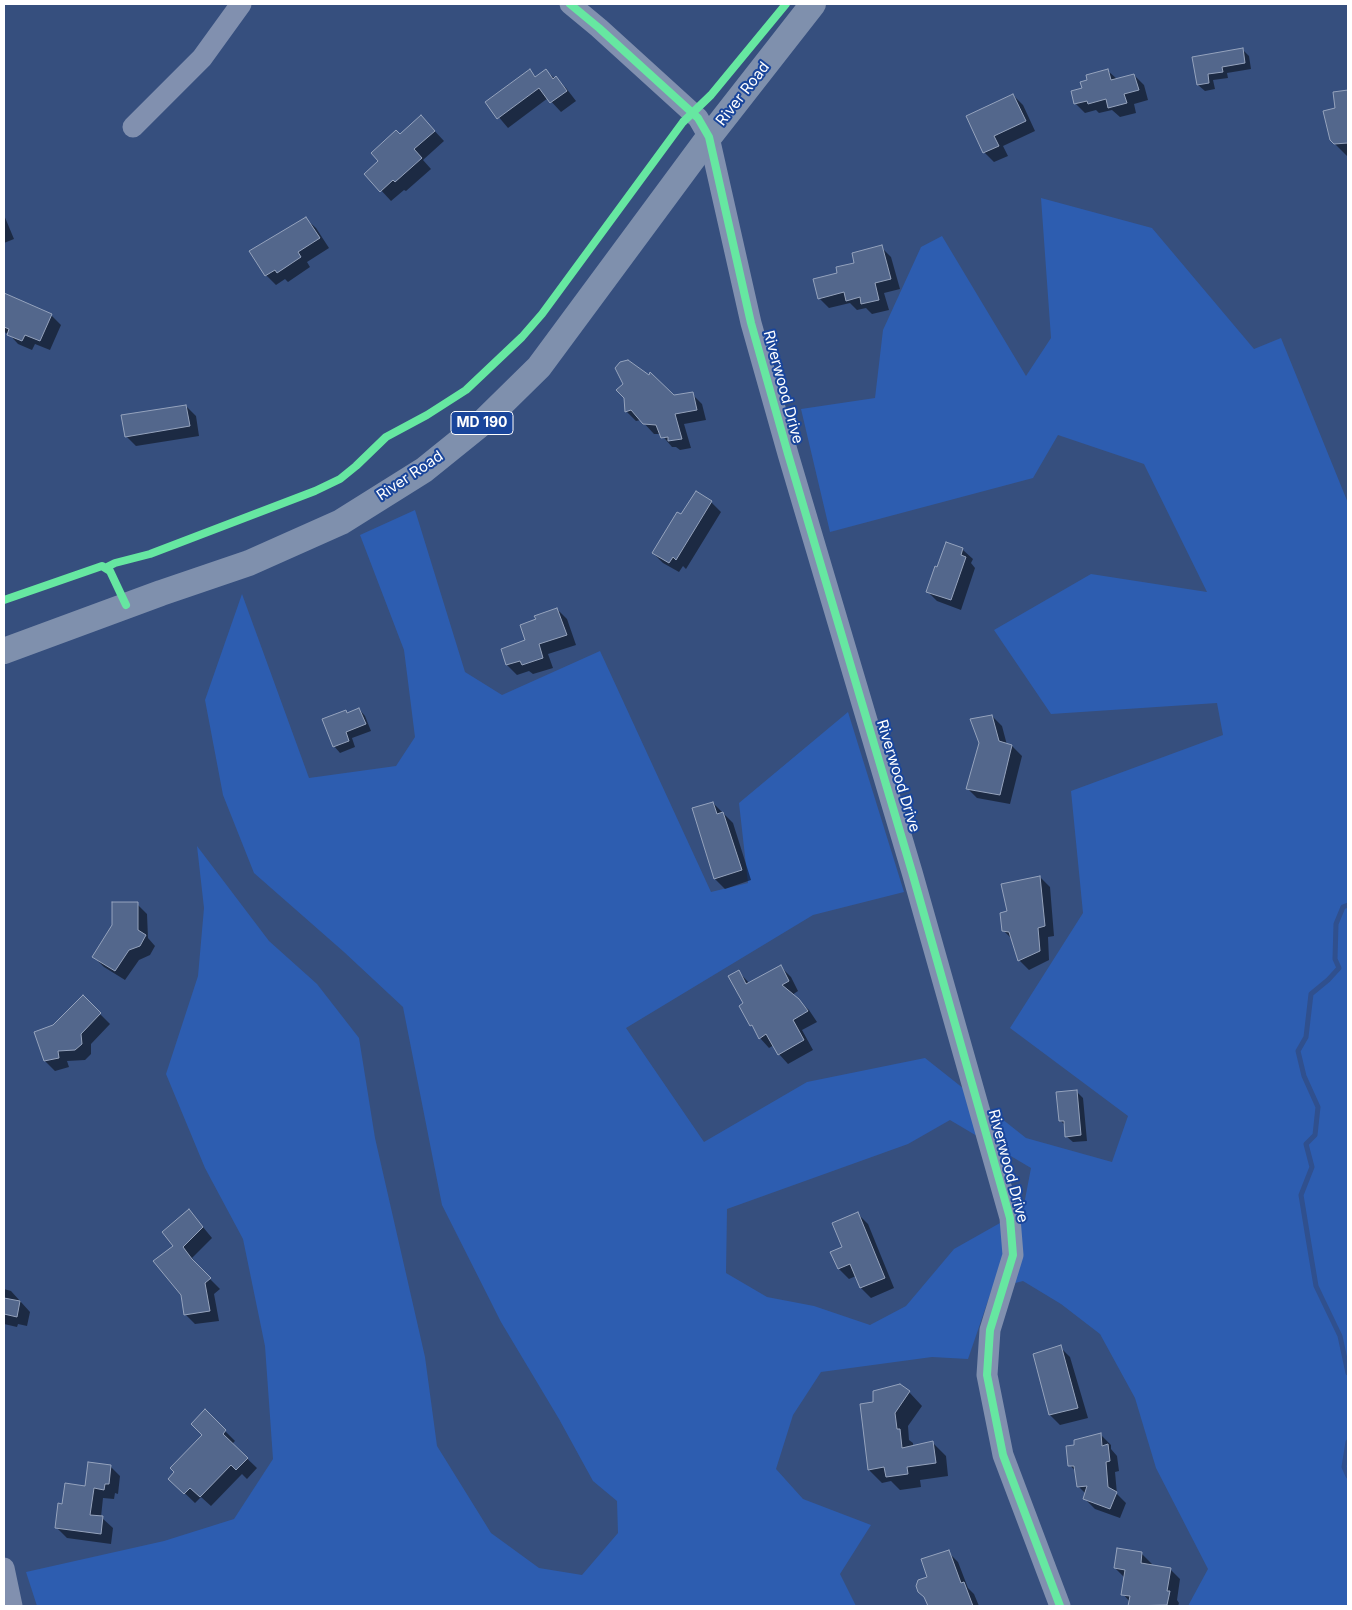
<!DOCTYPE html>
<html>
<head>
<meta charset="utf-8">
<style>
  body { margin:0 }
  #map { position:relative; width:1352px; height:1610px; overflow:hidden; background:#364f7e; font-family:Inter,sans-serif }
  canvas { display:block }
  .frame { position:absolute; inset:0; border:5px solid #fff; pointer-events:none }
</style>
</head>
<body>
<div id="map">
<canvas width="1352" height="1610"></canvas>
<div class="frame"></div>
</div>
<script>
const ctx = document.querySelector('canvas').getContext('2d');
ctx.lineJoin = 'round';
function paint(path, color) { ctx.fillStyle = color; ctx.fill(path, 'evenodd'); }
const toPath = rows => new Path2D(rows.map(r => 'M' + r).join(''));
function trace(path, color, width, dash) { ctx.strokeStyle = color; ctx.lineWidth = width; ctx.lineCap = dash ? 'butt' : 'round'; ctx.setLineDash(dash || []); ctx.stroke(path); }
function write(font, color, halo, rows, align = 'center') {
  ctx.font = font + ' Inter,sans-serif'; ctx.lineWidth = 4; ctx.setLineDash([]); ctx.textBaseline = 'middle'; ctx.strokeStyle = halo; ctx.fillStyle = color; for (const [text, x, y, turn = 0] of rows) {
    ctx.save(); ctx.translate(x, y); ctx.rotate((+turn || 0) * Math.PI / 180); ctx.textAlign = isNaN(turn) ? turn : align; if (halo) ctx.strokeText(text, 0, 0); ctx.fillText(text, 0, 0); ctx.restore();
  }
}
paint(toPath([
  [1041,198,1152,228,1254,349,1281,338,1348,503,1348,1606,1188,1606,1208,1569,1156,1468,1135,1398,1100,1334,1061,1304,1023,1281,992,1289,968,1359,932,1357,821,1372,793,1415,776,1469,803,1499,871,1525,840,1574,856,1606,37,1606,26,1572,164,1541,234,1519,273,1459,265,1346,243,1239,205,1168,166,1074,198,976,204,908,197,846,269,941,317,984,359,1038,375,1138,425,1357,437,1446,491,1533,539,1568,582,1575,618,1533,617,1501,593,1481,559,1419,501,1322,442,1205,403,1007,344,952,254,873,223,795,205,700,242,594,309,778,396,766,415,737,404,650,360,535,415,510,465,672,502,695,600,651,711,892,748,883,739,803,848,712,904,892,813,915,626,1028,704,1142,807,1082,925,1058,1026,1138,1112,1162,1128,1116,1010,1028,1083,913,1071,791,1223,735,1217,703,1051,714,994,630,1091,574,1207,592,1144,464,1058,435,1033,478,830,532,801,409,875,398,883,330,921,247,942,236,1026,376,1051,338],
  [950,1120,1031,1168,1023,1210,954,1249,906,1306,870,1325,814,1306,767,1297,726,1273,727,1209,908,1144]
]), '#2d5db0');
paint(toPath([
  [1242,49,1249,56,1251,69,1227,73,1228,78,1213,80,1215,89,1205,91,1198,85,1194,58],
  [529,70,536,77,546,71,566,88,576,101,561,112,548,98,508,128,486,102],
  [1107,70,1117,79,1134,75,1144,85,1148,100,1134,104,1136,113,1120,117,1112,110,1099,113,1096,110,1085,113,1075,103,1083,89],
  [1347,92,1348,93,1348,157,1331,140,1336,109],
  [1013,95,1023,105,1035,131,1003,146,1008,156,994,162,984,152,968,116],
  [431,127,444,141,423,160,431,169,406,191,404,190,391,201,366,174,380,161,400,136],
  [4,215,14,239,4,243],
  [306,219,316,228,329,248,307,262,310,267,288,282,285,279,276,285,266,275],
  [881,247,891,257,900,289,884,293,889,310,872,314,866,308,857,310,850,303,829,308,819,298,839,274],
  [4,295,51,315,61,325,50,350,35,344,32,350,18,344,9,334,4,332],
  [692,394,702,404,706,420,684,424,691,448,680,450,676,447,672,447,661,434,654,434,641,420,636,421,626,411,674,396],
  [186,406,196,416,199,436,136,446,126,436],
  [696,493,711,502,721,512,686,569,683,566,679,572,663,563,653,553,682,516],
  [946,544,963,550,973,559,971,563,975,568,961,610,937,601,927,591,938,569],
  [557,609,567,619,576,645,548,654,553,668,533,674,529,671,517,675,507,665,502,650,527,641,537,620],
  [359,709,365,716,371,731,352,738,355,747,340,753,334,746,346,711,348,713],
  [992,716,1002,726,1007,745,1012,746,1022,756,1010,804,977,798,967,788],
  [713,803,733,823,751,880,725,889,715,879,693,809],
  [1040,877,1050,887,1054,936,1048,937,1049,960,1029,970,1019,960,1013,940,1003,930,1008,912],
  [137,904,147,914,148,938,155,946,150,955,139,960,125,980,104,967,94,957],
  [781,967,791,977,798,991,792,995,809,1010,817,1022,802,1030,813,1050,788,1064,779,1054,774,1045,769,1048,760,1038,756,1029,751,1025,745,1004,738,971,750,984],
  [83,997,110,1024,91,1044,91,1054,85,1060,67,1061,69,1067,55,1071,45,1061,35,1032,53,1026],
  [1076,1091,1083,1098,1087,1141,1073,1142,1066,1136,1066,1126,1060,1120],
  [189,1210,212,1238,192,1258,202,1271,220,1289,214,1294,219,1321,195,1324,185,1314,174,1246],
  [858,1214,868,1224,894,1288,871,1298,861,1288,856,1276,849,1279,839,1269,844,1248],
  [4,1289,11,1291,30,1312,27,1326,18,1324,17,1327,4,1324],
  [1060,1347,1070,1357,1088,1418,1060,1425,1050,1415,1034,1355],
  [909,1392,922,1406,908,1426,909,1440,913,1443,913,1447,932,1442,946,1456,948,1476,920,1480,921,1487,900,1490,891,1481,882,1483,869,1470,861,1405],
  [205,1411,235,1441,232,1444,257,1468,247,1479,242,1474,211,1506,201,1497,195,1503,170,1479,204,1435],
  [1101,1435,1111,1445,1111,1449,1117,1456,1119,1471,1115,1472,1117,1494,1126,1503,1120,1518,1095,1509,1085,1499,1086,1494,1078,1486,1076,1472,1070,1465,1076,1446],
  [110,1466,120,1476,118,1494,115,1493,114,1499,103,1498,101,1517,113,1528,111,1544,67,1538,57,1528,63,1506],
  [948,1552,958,1562,968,1588,974,1594,979,1606,929,1606,927,1599,929,1578],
  [1142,1554,1152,1564,1151,1566,1170,1569,1180,1579,1177,1600,1179,1603,1178,1606,1130,1606,1130,1602,1123,1594,1125,1578,1115,1568]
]), '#0007');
trace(toPath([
  [1348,905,1343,907,1336,924,1335,959,1339,968,1328,980,1311,994,1306,1037,1298,1051,1304,1076,1318,1107,1315,1135,1306,1144,1312,1167,1301,1195,1308,1238,1316,1286,1340,1336,1348,1373],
  [1348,1442,1344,1467,1348,1476]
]), '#30508e', 5);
const building = toPath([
  [1243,48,1245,63,1222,67,1223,72,1208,74,1209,83,1197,85,1192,57,1243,48],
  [530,69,535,77,546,69,553,79,556,76,567,91,550,103,539,88,497,119,485,102,530,69],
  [1108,69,1111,80,1134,74,1139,90,1124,94,1127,103,1108,108,1106,99,1088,104,1087,101,1074,104,1071,91,1082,88,1080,82,1087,80,1086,75,1108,69],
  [1348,90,1348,143,1334,144,1330,140,1323,111,1335,108,1333,92,1348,90],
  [1013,94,1026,121,994,136,999,146,983,153,966,116,1013,94],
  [421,115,435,131,414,149,422,158,395,182,393,180,380,192,364,174,378,161,371,153,396,130,400,134,421,115],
  [306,217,320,238,298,252,301,257,277,273,275,270,265,276,249,251,306,217],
  [882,245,891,279,875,283,879,300,861,304,860,297,846,301,844,292,818,299,813,279,837,273,836,267,854,263,852,253,882,245],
  [4,293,52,314,40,341,25,335,22,341,7,335,9,329,4,327,4,293],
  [628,360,649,375,650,372,674,395,693,392,697,410,675,414,682,439,668,441,668,437,661,438,656,425,643,424,631,410,625,412,624,398,616,390,623,384,615,368,620,362,628,360],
  [186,405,190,426,125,437,121,415,186,405],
  [696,491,712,501,676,560,673,557,669,563,652,553,677,512,681,514,696,491],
  [946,542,963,548,961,555,966,557,951,600,926,592,935,566,937,567,946,542],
  [557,608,567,635,539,644,543,658,522,665,520,661,506,665,501,649,525,640,520,625,536,619,534,616,557,608],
  [359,708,366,724,346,732,349,741,333,747,322,719,346,710,347,713,359,708],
  [992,715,999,741,1012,745,1000,795,966,789,979,743,970,719,992,715],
  [713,802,717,814,723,812,742,870,714,879,692,808,713,802],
  [1040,876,1045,926,1038,928,1040,951,1018,961,1009,932,1002,931,1000,913,1007,911,1001,884,1040,876],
  [112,902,138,902,138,930,146,935,140,946,129,950,115,971,92,957,112,925,112,902],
  [781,965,789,981,782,985,799,999,808,1011,793,1020,804,1040,778,1055,766,1034,759,1039,752,1025,750,1026,739,1006,743,1003,728,976,739,970,746,984,781,965],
  [83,995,101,1013,81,1034,82,1044,75,1050,58,1051,59,1058,44,1061,34,1032,53,1025,83,995],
  [1077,1090,1081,1135,1065,1137,1064,1121,1059,1121,1056,1092,1077,1090],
  [189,1209,203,1227,183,1247,192,1259,211,1278,205,1283,210,1311,184,1315,181,1295,153,1261,173,1246,162,1232,189,1209],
  [858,1212,885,1278,860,1288,850,1264,838,1269,830,1252,842,1247,832,1223,858,1212],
  [4,1298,20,1301,17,1317,4,1314,4,1298],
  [1061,1345,1078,1408,1049,1415,1033,1354,1061,1345],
  [900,1384,910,1391,895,1413,897,1429,900,1429,902,1448,933,1441,936,1463,907,1467,908,1474,886,1477,884,1467,868,1470,860,1404,873,1402,873,1391,900,1384],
  [205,1409,226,1430,223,1434,248,1458,236,1470,231,1465,200,1497,190,1488,184,1494,168,1479,174,1472,170,1468,202,1435,191,1424,205,1409],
  [1101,1433,1102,1446,1108,1444,1110,1461,1106,1462,1108,1487,1117,1492,1110,1509,1083,1499,1087,1486,1077,1487,1074,1466,1068,1466,1066,1446,1074,1445,1074,1440,1101,1433],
  [88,1462,111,1465,109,1484,105,1484,104,1490,94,1488,90,1515,103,1516,101,1534,55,1528,58,1503,62,1504,65,1483,85,1486,88,1462],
  [1117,1548,1142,1552,1141,1563,1171,1568,1167,1591,1170,1591,1167,1605,1128,1606,1130,1596,1121,1595,1125,1570,1114,1568,1117,1548],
  [949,1550,961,1583,964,1582,973,1606,928,1606,924,1597,918,1592,916,1586,918,1580,927,1577,921,1559,949,1550]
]);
paint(building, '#53678c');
trace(building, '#95a3bd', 1);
trace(toPath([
  [570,4,599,28,698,118,709,137,751,323,788,454,912,872,1010,1218,1013,1255,990,1330,987,1375,1003,1455,1060,1606],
  [133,127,202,58,241,4],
  [4,1568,12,1606]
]), '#8190af', 21);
trace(toPath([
  [4,651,161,593,249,563,341,522,424,470,481,424,539,367,709,137,813,4]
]), '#7f90ad', 26);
trace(toPath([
  [570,4,599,28,698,118,709,137,751,323,788,454,912,872,1010,1218,1013,1255,990,1330,987,1375,1003,1455,1060,1606],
  [107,567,115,563,150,554,315,491,340,479,356,466,386,437,427,415,466,390,522,337,542,314,683,122,711,95,786,4],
  [4,600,102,566,110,571,126,605]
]), '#66e7a1', 8);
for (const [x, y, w] of [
  [482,423,62]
]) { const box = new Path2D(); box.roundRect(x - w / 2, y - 11.5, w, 23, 4); ctx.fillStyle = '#19459b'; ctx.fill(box); trace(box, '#fff', 1); }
write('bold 14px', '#fff', null, [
  ["MD 190",482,423]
]);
write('15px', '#fff', '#19459b', [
  ["River Road",743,94,-52],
  ["Riverwood Drive",783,387,75],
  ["River Road",410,476,-34],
  ["Riverwood Drive",898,776,73],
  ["Riverwood Drive",1008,1166,75]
]);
</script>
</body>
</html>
